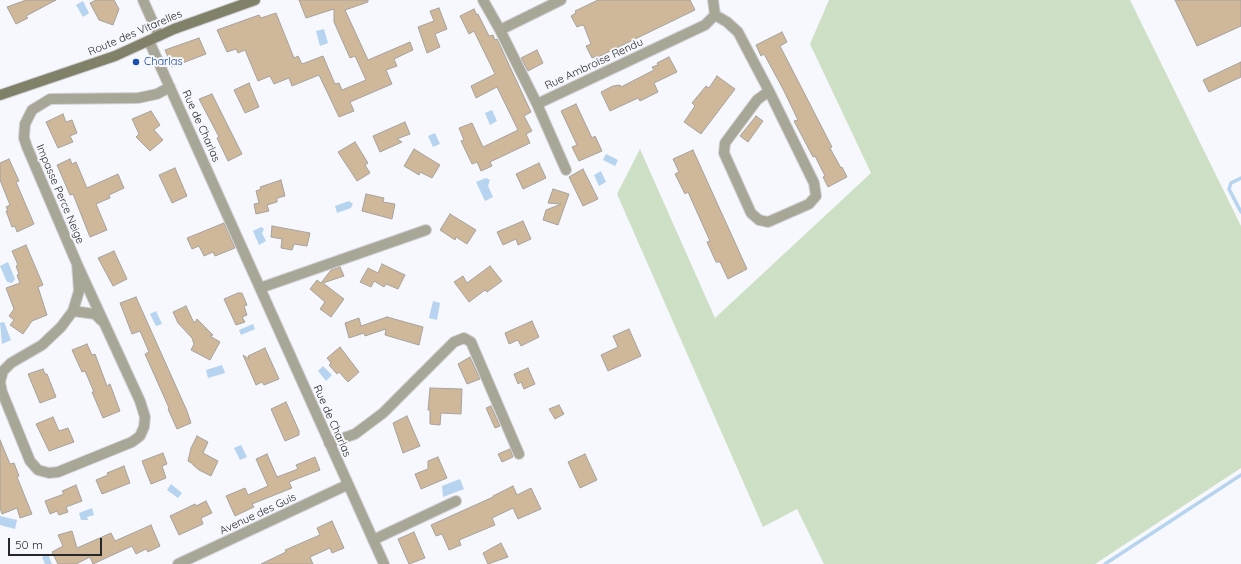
<!DOCTYPE html>
<html>
<head>
<meta charset="utf-8">
<style>
  body { margin:0 }
  #map { position:relative; width:1241px; height:564px; overflow:hidden; background:#f7f8fd; font-family:Quicksand,sans-serif }
  canvas { display:block }
  .scale { position:absolute; left:8px; top:538px; width:94px; height:18px; box-sizing:border-box; border:2px solid #272729; border-top:0; padding-left:5px; font-size:12px; line-height:14px; white-space:nowrap; color:#272729; -webkit-text-stroke:3px #f7f8fd; paint-order:stroke }
</style>
</head>
<body>
<div id="map">
<canvas width="1241" height="564"></canvas>
<div class="scale">50 m</div>
</div>
<script>
const ctx = document.querySelector('canvas').getContext('2d');
ctx.lineJoin = 'round';
function paint(path, color) { ctx.fillStyle = color; ctx.fill(path, 'evenodd'); }
const toPath = rows => new Path2D(rows.map(r => 'M' + r).join(''));
function trace(path, color, width, dash) { ctx.strokeStyle = color; ctx.lineWidth = width; ctx.lineCap = dash ? 'butt' : 'round'; ctx.setLineDash(dash || []); ctx.stroke(path); }
function write(font, color, halo, rows, align = 'center') {
  ctx.font = font + ' Quicksand,sans-serif'; ctx.lineWidth = 4; ctx.setLineDash([]); ctx.textBaseline = 'middle'; ctx.strokeStyle = halo; ctx.fillStyle = color; for (const [text, x, y, turn = 0] of rows) {
    ctx.save(); ctx.translate(x, y); ctx.rotate((+turn || 0) * Math.PI / 180); ctx.textAlign = isNaN(turn) ? turn : align; if (halo) ctx.strokeText(text, 0, 0); ctx.fillText(text, 0, 0); ctx.restore();
  }
}
paint(toPath([
  [829,0,1130,0,1241,226,1241,468,1095,564,824,564,797,509,763,527,617,194,640,149,715,318,871,173,810,44]
]), '#cde0c5');
paint(toPath([
  [83,1,89,13,83,17,76,5],
  [324,29,328,43,320,46,316,31],
  [492,110,497,121,490,125,485,113],
  [435,133,440,144,433,147,428,136],
  [606,154,618,160,615,166,603,160],
  [601,171,606,182,599,186,594,175],
  [486,178,490,180,488,186,493,197,485,201,476,182],
  [349,201,353,204,351,208,337,213,335,206],
  [261,227,264,229,262,233,266,241,259,245,253,231],
  [8,262,15,279,12,283,7,282,0,266],
  [433,301,440,303,437,320,429,318],
  [156,311,162,324,156,326,150,314],
  [4,322,11,340,2,344,0,323],
  [253,324,255,329,241,335,239,330],
  [222,365,225,373,208,378,206,370],
  [323,366,332,375,326,381,318,371],
  [241,445,247,457,240,460,234,448],
  [460,479,464,489,443,497,442,486],
  [171,484,182,493,178,498,167,490],
  [92,508,94,515,87,517,88,520,81,520,79,513],
  [0,516,17,520,15,529,0,525],
  [48,554,52,564,45,564,42,557]
]), '#b6d3ef');
trace(toPath([
  [1241,178,1231,183,1229,189,1241,212],
  [1105,564,1241,475]
]), '#b6d3ef', 3.5);
const building = toPath([
  [26,0,56,0,26,16,28,18,16,24,7,7,26,0],
  [96,0,114,0,119,9,113,25,99,20,90,3,96,0],
  [299,0,368,0,368,2,345,10,368,60,410,42,413,50,394,59,397,66,386,70,392,84,350,102,354,111,339,117,319,75,292,86,289,78,274,84,270,76,258,81,245,50,238,53,236,49,227,52,217,30,259,15,261,18,276,13,294,58,298,56,302,64,323,56,335,84,339,83,342,90,366,80,355,56,350,58,334,22,334,9,306,18,299,0],
  [598,0,690,0,695,10,598,57,597,56,592,58,586,46,591,44,584,26,582,25,577,27,571,16,576,13,575,11,598,0],
  [1175,0,1241,0,1241,26,1197,46,1175,0],
  [439,8,447,29,435,34,440,47,427,53,418,27,434,21,430,11,439,8],
  [474,9,477,15,478,14,489,36,493,35,495,40,497,39,531,112,524,116,532,131,526,134,530,143,490,162,492,166,481,171,477,162,472,164,461,141,464,140,459,128,472,123,483,147,518,130,497,87,476,98,471,86,495,74,474,31,469,34,460,16,474,9],
  [782,32,787,42,780,46,832,147,830,148,841,168,842,167,847,177,828,187,823,177,825,176,815,156,813,157,794,121,798,120,783,89,764,54,761,56,756,45,782,32],
  [199,38,206,54,172,67,165,50,199,38],
  [537,50,543,63,528,71,521,58,537,50],
  [669,57,677,72,654,83,658,92,640,101,638,98,610,111,601,92,613,86,620,85,621,87,654,70,652,67,658,65,657,63,669,57],
  [1241,62,1241,77,1209,92,1203,80,1241,62],
  [717,76,735,89,701,134,684,122,695,106,692,103,706,86,709,88,717,76],
  [249,83,259,107,245,113,234,90,249,83],
  [212,94,242,154,228,161,217,138,219,137,199,99,212,94],
  [576,104,592,138,595,136,602,151,579,161,572,147,577,145,561,111,576,104],
  [151,111,160,125,154,130,163,140,150,151,136,137,139,134,132,119,151,111],
  [63,114,66,122,72,120,77,133,70,136,73,142,58,148,46,122,63,114],
  [756,116,763,121,748,142,740,136,756,116],
  [405,122,410,134,397,139,402,142,380,152,373,136,405,122],
  [355,142,368,163,365,165,370,173,357,181,338,152,355,142],
  [414,149,440,165,432,178,420,172,419,175,404,166,414,149],
  [693,150,747,269,728,279,720,262,716,262,707,242,710,241,688,192,685,194,675,174,679,172,673,159,693,150],
  [9,159,19,181,16,182,34,224,17,232,15,226,12,227,6,211,8,211,6,207,10,205,0,180,0,163,9,159],
  [70,159,72,164,76,162,87,188,118,174,124,188,109,195,110,198,96,204,107,230,90,237,73,194,70,195,57,165,70,159],
  [539,163,546,178,523,189,516,174,539,163],
  [175,168,187,196,172,203,159,175,175,168],
  [583,169,598,199,583,206,569,177,583,169],
  [281,180,285,196,277,198,277,202,267,205,269,211,256,214,254,204,259,203,256,191,261,189,260,187,281,180],
  [553,189,569,194,558,225,543,220,546,210,561,204,548,203,553,189],
  [366,194,384,198,383,202,395,204,392,219,362,211,366,194],
  [450,214,476,230,467,244,456,237,455,240,440,230,450,214],
  [523,221,531,239,518,245,516,239,503,245,497,232,523,221],
  [224,223,235,248,215,256,213,252,204,256,199,246,192,249,187,238,224,223],
  [272,226,310,233,307,246,294,244,292,250,281,248,282,239,271,237,272,226],
  [26,245,43,285,38,287,47,315,32,321,23,334,10,325,14,320,9,316,14,309,6,288,20,283,17,275,19,274,16,266,18,265,12,251,26,245],
  [114,251,127,279,113,286,98,258,114,251],
  [382,264,405,275,398,289,386,284,384,287,374,281,371,287,360,282,368,268,378,273,382,264],
  [490,266,502,281,487,292,485,290,469,302,454,282,463,276,467,283,490,266],
  [340,267,344,276,323,283,344,299,331,317,320,309,325,302,310,289,317,280,321,283,331,270,340,267],
  [238,293,242,293,247,305,244,306,247,315,242,317,245,322,236,325,224,299,238,293],
  [136,297,187,411,191,423,177,429,168,409,169,408,145,354,149,352,140,331,132,334,120,303,136,297],
  [186,306,194,323,197,319,213,335,210,336,220,342,210,360,191,350,194,344,192,338,178,323,173,312,186,306],
  [387,317,423,327,419,345,385,335,386,329,365,336,364,333,349,338,345,323,359,318,361,326,387,317],
  [532,321,539,337,521,346,518,340,509,344,505,333,532,321],
  [629,329,641,356,608,371,601,355,618,347,613,336,629,329],
  [87,344,92,355,95,354,107,386,110,384,120,411,103,418,92,392,94,392,85,371,82,372,72,350,87,344],
  [340,347,359,372,348,382,339,372,337,374,329,365,331,363,327,358,340,347],
  [265,348,279,379,264,385,262,382,256,385,243,355,249,359,248,356,265,348],
  [470,357,480,379,467,384,458,364,470,357],
  [528,368,535,384,524,389,521,382,518,384,514,374,528,368],
  [43,369,45,374,47,374,56,397,40,403,28,374,43,369],
  [430,388,462,389,461,414,441,413,440,425,430,424,430,410,428,410,430,388],
  [286,402,299,431,299,435,285,441,271,409,286,402],
  [559,405,564,414,555,419,549,409,559,405],
  [491,406,500,426,495,428,486,408,491,406],
  [407,416,420,446,403,453,393,423,407,416],
  [53,417,59,431,68,428,74,442,49,451,36,424,53,417],
  [197,436,208,442,203,453,218,461,211,476,199,470,193,465,193,464,188,461,191,448,197,436],
  [0,440,10,464,14,463,19,476,17,477,32,514,20,518,17,508,2,514,0,508,0,440],
  [510,449,513,457,502,462,498,454,510,449],
  [163,453,167,464,162,466,166,478,151,484,142,461,163,453],
  [267,454,277,477,298,469,296,465,315,457,320,470,289,482,292,488,252,504,254,507,235,516,226,496,245,488,248,495,268,486,256,459,267,454],
  [585,454,597,480,580,488,568,462,585,454],
  [438,457,447,478,421,489,415,474,428,469,428,461,438,457],
  [124,466,130,483,102,494,96,480,108,475,107,473,124,466],
  [76,485,82,501,66,507,68,512,59,515,57,511,50,514,45,501,64,494,62,491,76,485],
  [513,486,517,495,531,488,541,509,518,519,513,508,492,518,495,525,459,540,461,545,449,550,442,534,436,536,431,525,493,497,493,496,513,486],
  [206,501,212,513,201,518,203,524,179,535,170,516,195,504,196,506,206,501],
  [332,521,344,548,332,553,330,548,310,557,313,564,261,564,286,552,285,550,320,535,317,528,332,521],
  [151,525,160,546,148,552,146,549,136,554,132,546,93,564,90,557,76,564,58,564,52,552,63,546,58,535,72,531,77,548,111,533,115,541,151,525],
  [414,532,425,558,409,564,398,539,414,532],
  [501,543,508,557,488,564,483,553,501,543]
]);
paint(building, '#cfb799');
trace(building, '#a6a29e', 1);
const minor = toPath([
  [143,0,159,36],
  [483,0,500,30],
  [561,0,500,30,537,104,705,25,715,15,713,0],
  [715,15,727,22,738,32,769,91,814,183,816,196,809,204,768,222,759,220,751,213,724,153,725,143,757,100,769,91],
  [149,41,384,564],
  [537,104,566,170],
  [77,264,79,291,73,311,61,327,42,345,11,363,3,371,0,382,2,392,30,461,38,470,49,473,58,472,132,442,140,436,144,427,145,417,140,401,77,264,27,147,24,138,25,124,32,110,50,99,138,98,157,94,170,87],
  [260,288,426,230],
  [73,311,95,314,102,321],
  [329,443,355,434,383,413,454,342,464,338,471,342,519,454],
  [373,540,456,501],
  [178,564,347,485]
]);
const secondary = toPath([
  [0,95,115,56,174,29,255,0]
]);
trace(minor, '#d2d2d7', 12);
trace(secondary, '#d2d2d7', 12);
trace(minor, '#a8a797', 10);
trace(secondary, '#818069', 10);
for (const [x, y, r, color] of [
  [136,62,4,"#1a4fb4"]
]) { const dot = new Path2D(); dot.arc(x, y, r, 0, 2 * Math.PI); ctx.fillStyle = color; ctx.fill(dot); trace(dot, '#f7f8fd', 1.5); }
write('11px', '#272729', '#f7f8fd', [
  ["Route des Vitarelles",135,33,-23],
  ["Rue Ambroise Rendu",594,64,-25],
  ["Rue de Charlas",201,126,66],
  ["Impasse Perce Neige",60,194,67],
  ["Rue de Charlas",332,421,66],
  ["Avenue des Guis",258,514,-25]
]);
write('11px', '#164399', '#f7f8fd', [
  ["Charlas",144,62]
], 'left');
</script>
</body>
</html>
